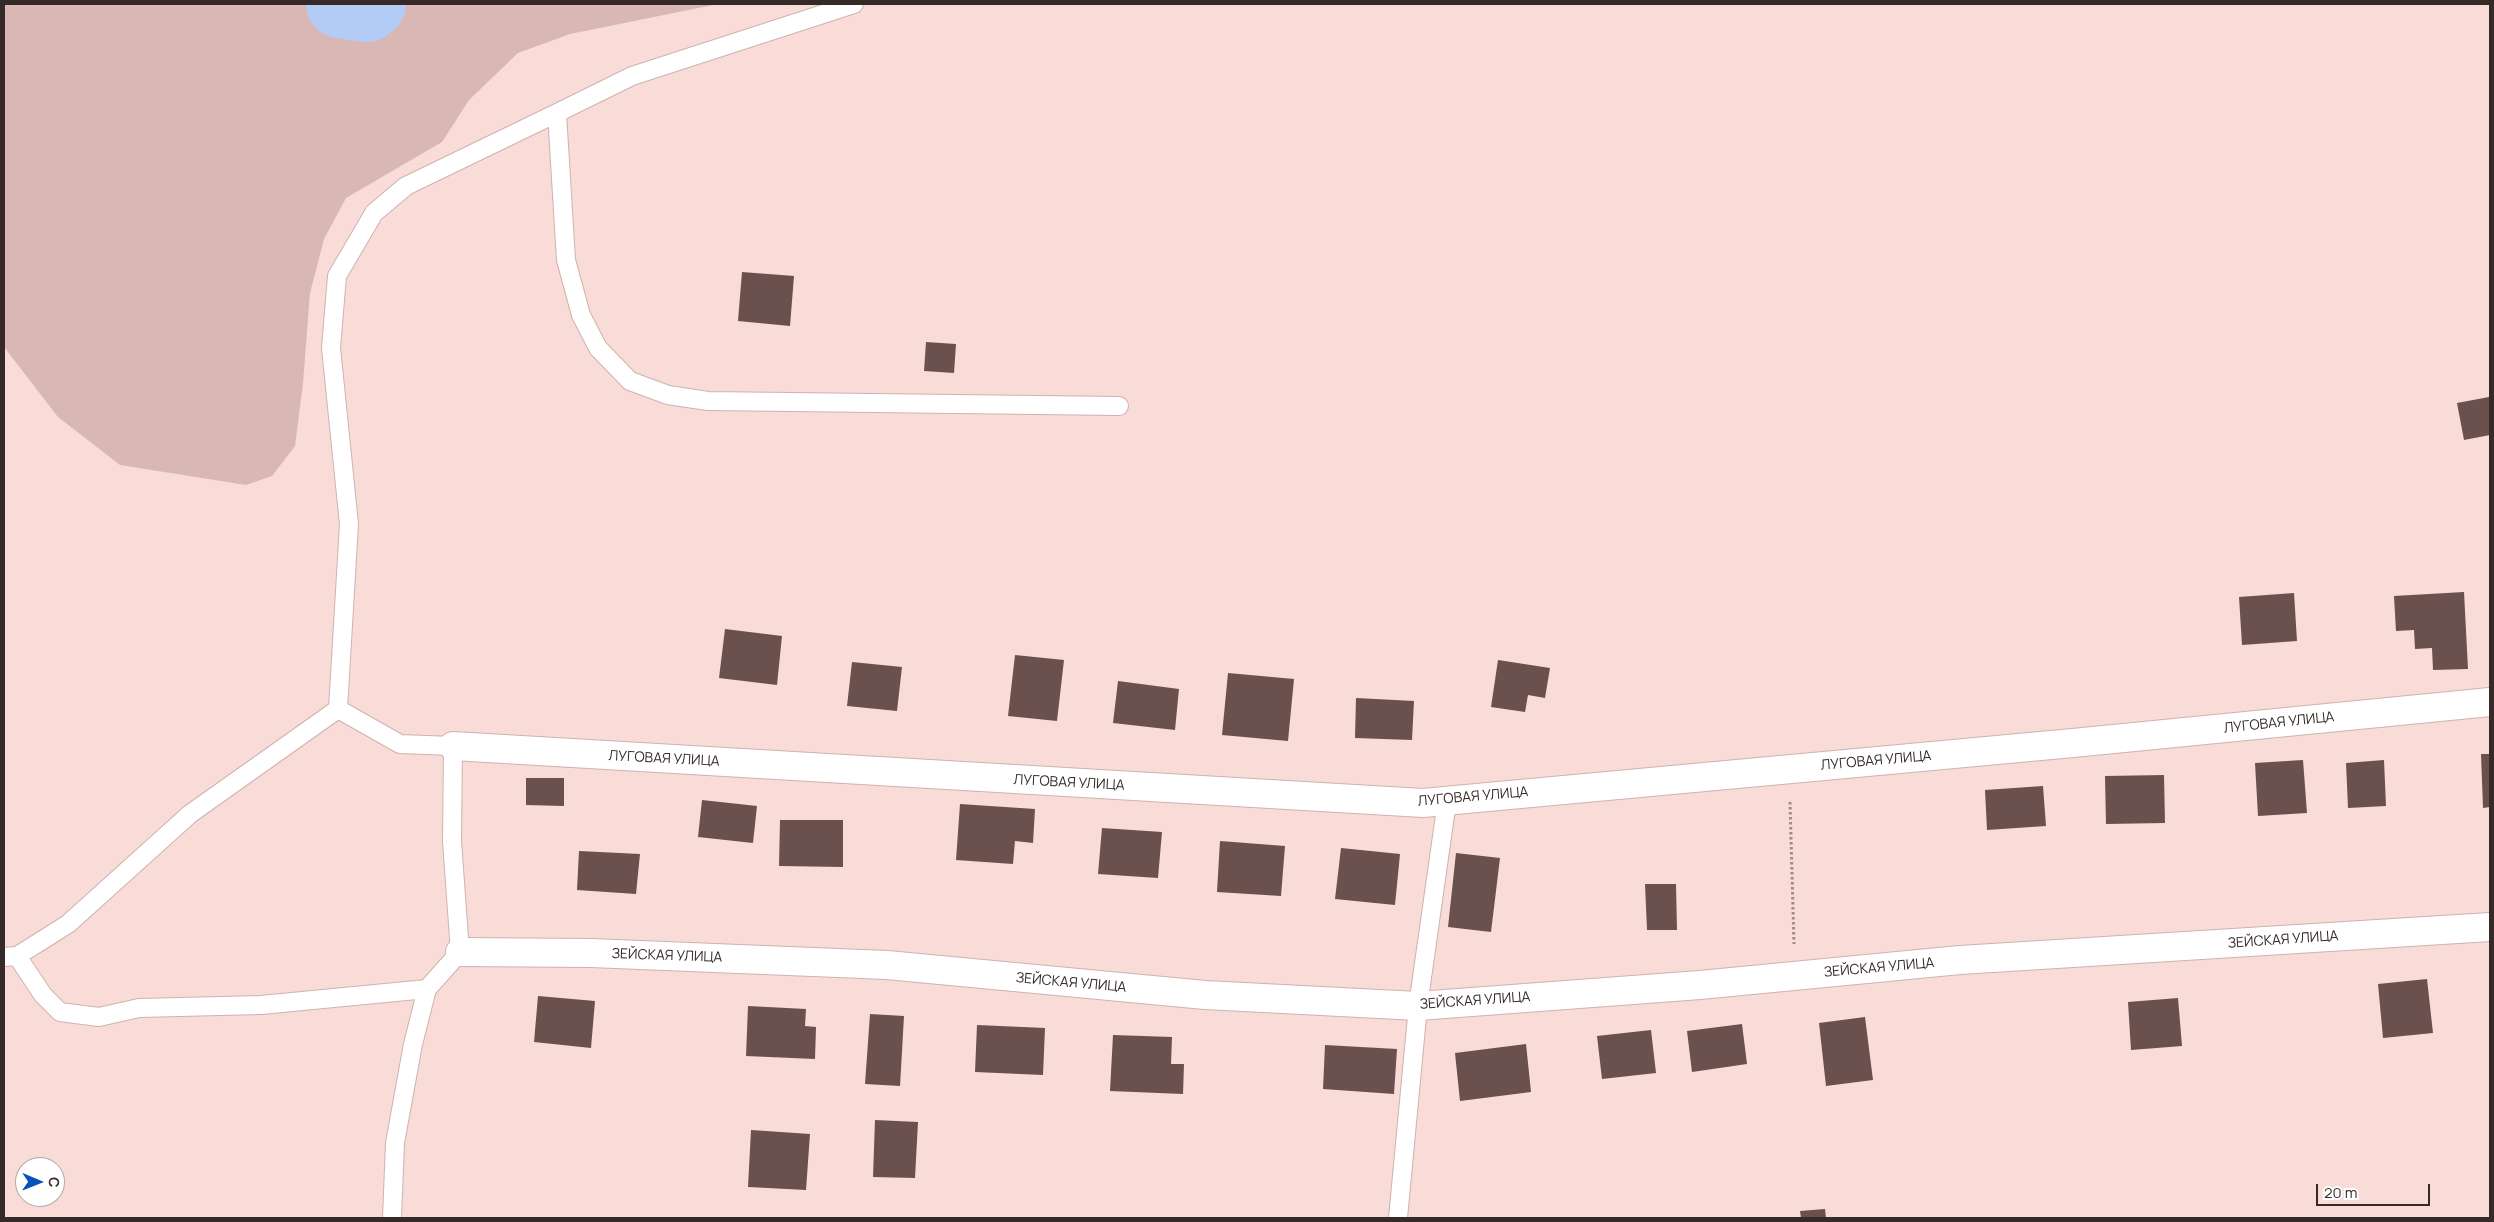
<!DOCTYPE html>
<html>
<head>
<meta charset="utf-8">
<style>
  body { margin:0 }
  #map { position:relative; width:2494px; height:1222px; overflow:hidden; background:#f9dbd8; font-family:Manrope,sans-serif }
  canvas { display:block }
  .frame { position:absolute; inset:0; border:5px solid #352a28; pointer-events:none }
  .north { position:absolute; left:15px; top:1157px; width:50px; height:50px; box-sizing:border-box; background:#fff; border:1px solid #aeaaa9; border-radius:50%; rotate:91deg; font-size:14px; font-weight:700; line-height:20px; text-align:center; color:#352a28 }
  .north::after { content:''; display:block; margin:auto; width:18px; height:22px; background:#0453bc; clip-path:polygon(50% 0,100% 100%,50% 72%,0 100%) }
  .scale { position:absolute; left:2316px; top:1184px; width:114px; height:22px; box-sizing:border-box; border:2px solid #352a28; border-top:0; padding-left:6px; font-size:15px; line-height:18px; white-space:nowrap; color:#352a28; -webkit-text-stroke:4px #fff; paint-order:stroke }
</style>
</head>
<body>
<div id="map">
<canvas width="2494" height="1222"></canvas>
<div class="frame"></div>
<div class="north">С</div>
<div class="scale">20 m</div>
</div>
<script>
const ctx = document.querySelector('canvas').getContext('2d');
ctx.lineJoin = 'round';
function paint(path, color) { ctx.fillStyle = color; ctx.fill(path, 'evenodd'); }
const toPath = rows => new Path2D(rows.map(r => 'M' + r).join(''));
function trace(path, color, width, dash) { ctx.strokeStyle = color; ctx.lineWidth = width; ctx.lineCap = dash ? 'butt' : 'round'; ctx.setLineDash(dash || []); ctx.stroke(path); }
function write(font, color, halo, rows, align = 'center') {
  ctx.font = font + ' Manrope,sans-serif'; ctx.lineWidth = 5; ctx.setLineDash([]); ctx.textBaseline = 'middle'; ctx.strokeStyle = halo; ctx.fillStyle = color; for (const [text, x, y, turn = 0] of rows) {
    ctx.save(); ctx.translate(x, y); ctx.rotate((+turn || 0) * Math.PI / 180); ctx.textAlign = isNaN(turn) ? turn : align; if (halo) ctx.strokeText(text, 0, 0); ctx.fillText(text, 0, 0); ctx.restore();
  }
}
paint(toPath([
  [4,4,718,4,570,34,518,53,469,100,442,142,346,198,324,239,310,293,303,383,295,446,272,476,246,485,120,465,58,417,4,347]
]), '#d9b7b4');
trace(toPath([
  [340,4,367,8,372,4]
]), '#b2ccf6', 68);
paint(toPath([
  [742,272,794,276,790,326,738,321],
  [926,342,956,344,954,373,924,371],
  [2489,397,2490,435,2464,440,2457,403],
  [2464,592,2468,669,2433,670,2432,648,2415,649,2414,630,2396,631,2394,596],
  [2294,593,2297,641,2242,645,2239,597],
  [725,629,782,636,777,685,719,678],
  [1015,655,1064,660,1057,721,1008,716],
  [1498,660,1550,668,1545,698,1528,695,1525,712,1491,707],
  [852,662,902,667,897,711,847,706],
  [1228,673,1294,679,1288,741,1222,735],
  [1118,681,1179,689,1175,730,1113,723],
  [1356,698,1414,701,1412,740,1355,738],
  [2481,754,2490,754,2490,807,2483,808],
  [2303,760,2307,813,2258,816,2255,763],
  [2384,760,2386,806,2348,808,2346,763],
  [2164,775,2165,823,2106,824,2105,776],
  [526,778,564,778,564,806,526,805],
  [2043,786,2046,826,1987,830,1985,790],
  [702,800,757,806,753,843,698,837],
  [960,804,1035,809,1033,843,1015,841,1013,864,956,860],
  [780,820,843,820,843,867,779,866],
  [1102,828,1162,832,1158,878,1098,874],
  [1220,841,1285,846,1281,896,1217,892],
  [1341,848,1400,854,1395,905,1335,899],
  [579,851,640,854,636,894,577,890],
  [1456,853,1500,858,1491,932,1448,927],
  [1645,884,1676,884,1677,930,1647,930],
  [2427,979,2433,1033,2383,1038,2378,984],
  [538,996,595,1001,591,1048,534,1042],
  [2178,998,2182,1046,2131,1050,2128,1002],
  [748,1006,806,1009,805,1026,816,1027,815,1059,746,1056],
  [870,1014,904,1016,900,1086,865,1084],
  [1865,1017,1873,1080,1826,1086,1819,1023],
  [1742,1024,1747,1064,1692,1072,1687,1031],
  [977,1025,1045,1028,1043,1075,975,1072],
  [1651,1030,1656,1073,1602,1079,1597,1036],
  [1113,1035,1172,1037,1171,1064,1184,1064,1183,1094,1110,1091],
  [1526,1044,1531,1092,1460,1101,1455,1053],
  [1325,1045,1397,1049,1394,1094,1323,1089],
  [875,1120,918,1122,915,1178,873,1177],
  [751,1130,810,1134,806,1190,748,1187],
  [1825,1209,1826,1218,1801,1218,1800,1211]
]), '#6a514e');
const lane = toPath([
  [557,113,632,76,854,4],
  [17,956,43,995,60,1012,99,1017,139,1008,261,1005,427,989],
  [4,957,17,956,68,924,190,814,338,709],
  [392,1218,395,1143,413,1044,427,989,460,952,452,841,453,746,400,744,338,709,349,524,331,348,337,276,374,213,406,186,557,113,566,260,581,315,598,348,630,381,668,395,708,401,1119,406],
  [1398,1218,1418,1006,1447,801]
]);
const street = toPath([
  [453,746,1423,803,2073,743,2490,702],
  [460,952,591,953,887,965,1205,995,1418,1006,1700,985,1960,960,2490,927]
]);
trace(lane, '#cfb2af', 20);
trace(street, '#cfb2af', 30);
trace(toPath([
  [1790,802,1794,944]
]), '#9f8a88', 3, [2.5, 2.5]);
trace(lane, '#fff', 18);
trace(street, '#fff', 28);
write('14px', '#352a28', '#fff', [
  ["ЛУГОВАЯ УЛИЦА",2279,723,-6],
  ["ЛУГОВАЯ УЛИЦА",664,759,3],
  ["ЛУГОВАЯ УЛИЦА",1876,761,-5],
  ["ЛУГОВАЯ УЛИЦА",1069,783,3],
  ["ЛУГОВАЯ УЛИЦА",1473,797,-5],
  ["ЗЕЙСКАЯ УЛИЦА",2283,940,-4],
  ["ЗЕЙСКАЯ УЛИЦА",667,956,2],
  ["ЗЕЙСКАЯ УЛИЦА",1879,968,-5],
  ["ЗЕЙСКАЯ УЛИЦА",1071,983,5],
  ["ЗЕЙСКАЯ УЛИЦА",1475,1001,-4]
]);
</script>
</body>
</html>
